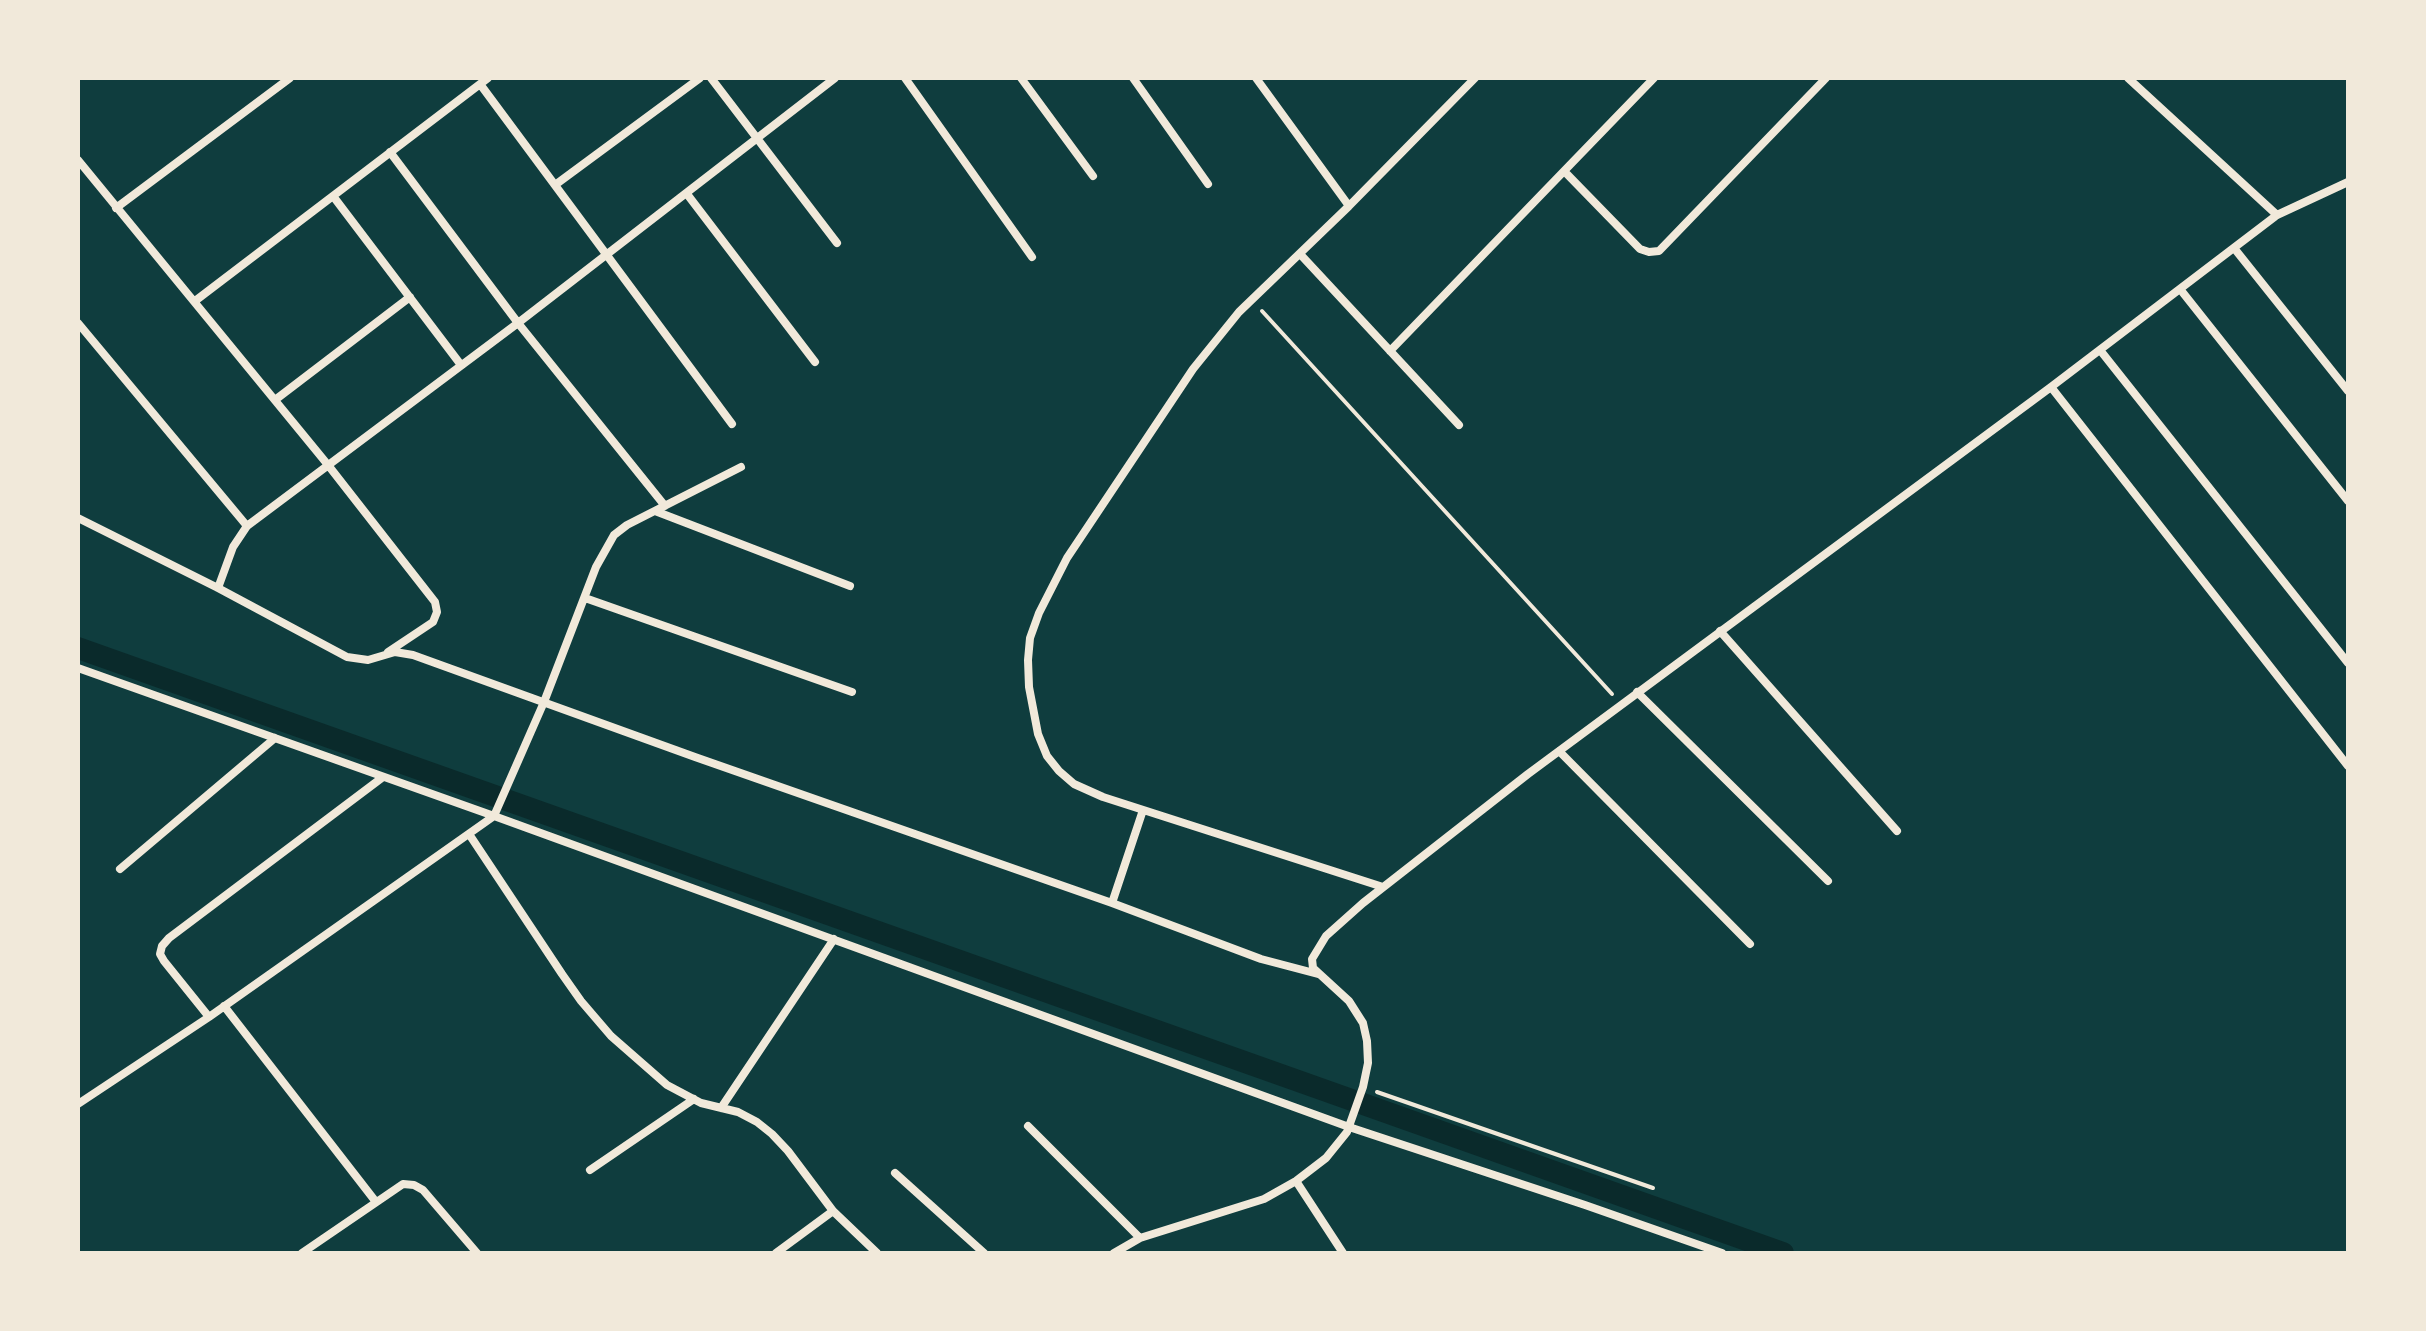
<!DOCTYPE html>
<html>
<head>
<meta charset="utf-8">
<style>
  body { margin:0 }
  #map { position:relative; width:2426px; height:1331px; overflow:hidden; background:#0f3d3e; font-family:Overpass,sans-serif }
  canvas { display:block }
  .frame { position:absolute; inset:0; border:80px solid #f1e9da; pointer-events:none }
</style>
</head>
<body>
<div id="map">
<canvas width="2426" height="1331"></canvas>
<div class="frame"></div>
</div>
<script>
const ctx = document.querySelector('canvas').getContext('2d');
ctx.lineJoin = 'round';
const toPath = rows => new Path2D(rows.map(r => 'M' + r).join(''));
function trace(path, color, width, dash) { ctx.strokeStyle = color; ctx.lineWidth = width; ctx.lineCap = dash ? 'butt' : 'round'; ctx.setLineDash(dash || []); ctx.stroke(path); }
trace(toPath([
  [78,648,1783,1253]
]), '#0a2a2b', 22);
trace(toPath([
  [1262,311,1612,694],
  [1377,1092,1653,1188]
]), '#f1e9da', 4);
trace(toPath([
  [711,78,837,243],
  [905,78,1032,257],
  [1021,78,1093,176],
  [1133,78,1208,184],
  [1256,78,1349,206],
  [2128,78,2277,215],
  [480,84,732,424],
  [390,152,518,323,665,506],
  [78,160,328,465,435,602,437,612,433,622,388,652],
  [1564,171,1640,249,1649,252,1659,251,1826,78],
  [555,185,700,78],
  [687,194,815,362],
  [333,196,461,365],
  [116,208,290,78],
  [2234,248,2348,391],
  [1300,254,1459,425],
  [2180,289,2348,501],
  [195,301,488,78],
  [78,323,247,526],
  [2100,350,2348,663],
  [1390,351,1654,78],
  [2051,387,2348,766],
  [275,400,410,297],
  [655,511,850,586],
  [78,518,218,588,347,657,368,660,395,652,413,655,695,757,1112,903,1261,959,1318,974],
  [218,588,233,547,247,526,518,323,835,78],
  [585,598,852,692],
  [1720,631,1897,831],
  [78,668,494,816,1349,1127,1585,1205,1722,1253],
  [1637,692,1828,881],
  [1559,751,1750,944],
  [469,834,562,974,581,1001,611,1036,667,1085,701,1103,738,1112,757,1122,772,1134,788,1151,833,1211,877,1253],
  [120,869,275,738],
  [1383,887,1103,797,1074,784,1059,771,1047,756,1038,734,1029,687,1028,660,1030,638,1039,613,1067,558,1193,369,1239,312,1349,206,1475,78],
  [1112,903,1143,810],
  [224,1006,376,1202],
  [209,1017,164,961,160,954,162,946,169,938,383,777],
  [78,1104,209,1017,494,816,544,702,596,567,614,535,627,525,741,467],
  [721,1108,834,939],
  [1028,1126,1140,1238],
  [590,1170,694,1099],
  [895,1173,984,1253],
  [1296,1181,1343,1253],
  [302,1253,403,1184,414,1185,423,1190,477,1253],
  [776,1253,833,1211],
  [1114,1253,1140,1238,1264,1199,1296,1181,1326,1158,1347,1132,1363,1087,1368,1063,1367,1041,1363,1023,1349,1001,1313,968,1312,959,1326,936,1363,903,1528,774,2051,387,2277,215,2348,182]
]), '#f1e9da', 8);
</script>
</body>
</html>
